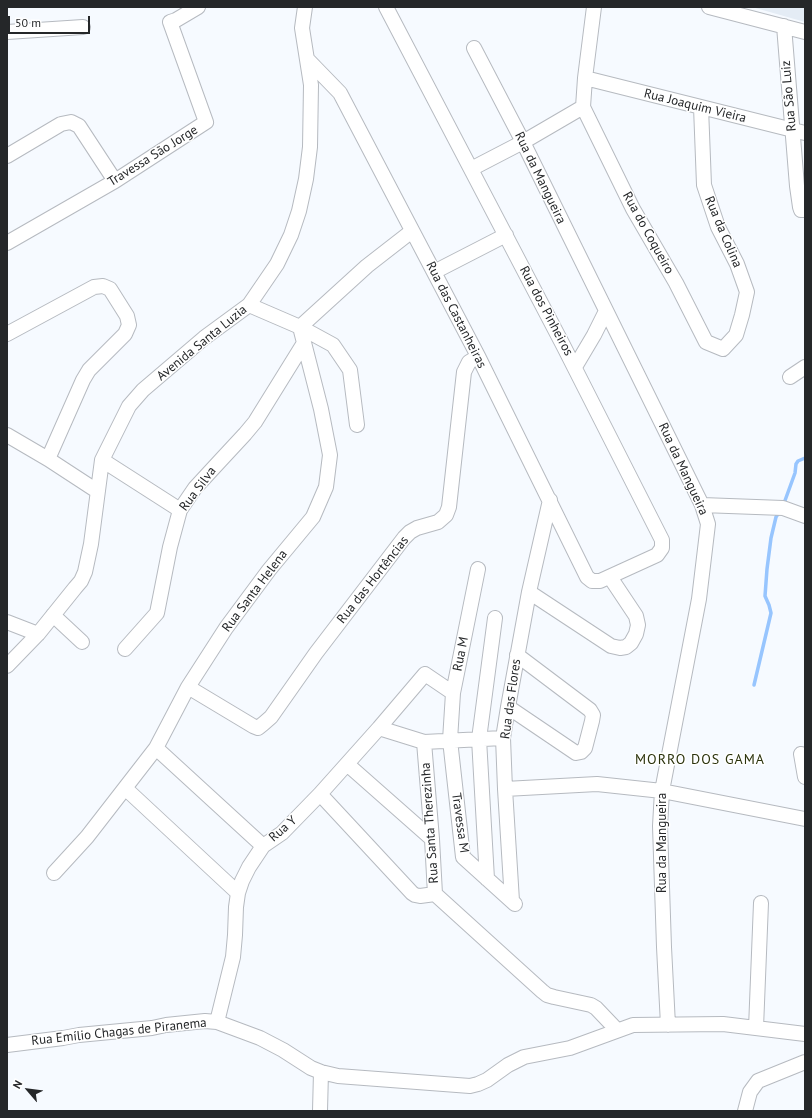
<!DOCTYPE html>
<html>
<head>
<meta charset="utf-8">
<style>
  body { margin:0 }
  #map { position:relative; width:812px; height:1118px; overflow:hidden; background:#f6faff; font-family:"PT Sans",sans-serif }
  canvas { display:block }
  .frame { position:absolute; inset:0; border:8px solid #252729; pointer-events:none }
  .north { position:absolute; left:8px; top:1070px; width:40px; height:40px; -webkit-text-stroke:3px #fff; paint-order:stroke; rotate:298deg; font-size:11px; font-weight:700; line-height:16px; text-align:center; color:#252729 }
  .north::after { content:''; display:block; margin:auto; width:14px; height:18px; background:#252729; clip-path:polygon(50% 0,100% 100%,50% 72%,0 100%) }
  .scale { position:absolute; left:8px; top:16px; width:82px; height:18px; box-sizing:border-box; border:2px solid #252729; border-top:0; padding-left:5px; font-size:12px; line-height:14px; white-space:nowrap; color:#252729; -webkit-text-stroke:3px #fff; paint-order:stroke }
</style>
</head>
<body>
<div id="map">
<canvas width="812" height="1118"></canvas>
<div class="frame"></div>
<div class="north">N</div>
<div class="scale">50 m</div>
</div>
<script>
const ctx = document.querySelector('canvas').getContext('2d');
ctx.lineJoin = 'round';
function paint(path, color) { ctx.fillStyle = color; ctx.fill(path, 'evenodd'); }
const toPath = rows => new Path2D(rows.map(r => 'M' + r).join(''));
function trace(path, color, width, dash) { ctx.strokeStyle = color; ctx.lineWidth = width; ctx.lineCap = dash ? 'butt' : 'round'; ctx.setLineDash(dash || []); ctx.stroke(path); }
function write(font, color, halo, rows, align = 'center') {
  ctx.font = font + ' "PT Sans",sans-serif'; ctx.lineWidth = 3; ctx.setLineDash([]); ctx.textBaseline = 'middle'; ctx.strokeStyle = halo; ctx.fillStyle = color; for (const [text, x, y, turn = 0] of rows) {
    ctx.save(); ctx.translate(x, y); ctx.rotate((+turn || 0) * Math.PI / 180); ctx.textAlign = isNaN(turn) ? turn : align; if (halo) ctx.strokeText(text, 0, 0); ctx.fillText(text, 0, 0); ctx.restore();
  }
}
paint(toPath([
  [752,7,805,7,805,22]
]), '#e4ecf5');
trace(toPath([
  [783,506,795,473,796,464,798,461,805,458],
  [754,685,771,613,769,605,765,596,767,569,771,538,776,517,780,511]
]), '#97c5fe', 3.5);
const minor = toPath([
  [594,7,585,78,583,107,633,209,676,283,706,342,723,349,736,335,742,315,747,292,737,264,718,227,704,185,701,107],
  [709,7,805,32],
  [784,26,797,186,800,207,801,210,805,210],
  [7,32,83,27],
  [474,48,523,142,702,505,708,524,699,599,662,791,660,826,664,947,668,1025],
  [307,59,340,93,479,358,587,577,592,581,600,581,657,555,662,548,662,540,563,345,386,7],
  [585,78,805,133],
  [7,156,61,124,71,122,79,126,115,181],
  [471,169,523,142,583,107],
  [7,243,115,181,206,122,170,22,176,20,198,7],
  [434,272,506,235],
  [7,334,94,287,103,286,110,289,127,316,129,325,125,334,89,370,83,380,48,459],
  [575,367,594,335,606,311],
  [790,377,805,367],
  [357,425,350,370,333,345,300,327,367,266,412,231],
  [7,435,48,459,97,491],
  [102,460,180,510],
  [702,505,783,508,805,516],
  [478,569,453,693,450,740,463,857,515,904],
  [529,592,611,646,620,648,626,647,631,643,636,634,638,625,636,616,610,577],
  [53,615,82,642],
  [7,622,38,634],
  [125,649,157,613,170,547,180,510,195,488,219,462,245,434,255,422,304,343],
  [7,666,38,634,75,588,81,581,85,572,91,544,102,460,129,406,143,390,204,338,249,305,277,264,291,235,299,211,306,179,310,147,311,85,302,28,305,7],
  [188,687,253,726,258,728,263,724,271,717,316,653,404,538,410,532,417,528,438,522,446,515,449,507,464,372,469,362,474,359,479,358],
  [508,707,576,753,581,752,585,748,592,721,593,715,590,710,517,655],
  [379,728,424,742,503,738],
  [424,742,432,839,435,894,542,991,547,995,554,997,591,1005,596,1008,617,1030],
  [156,748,263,846],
  [801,754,805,777],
  [347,764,432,839],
  [125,788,238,893],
  [505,789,597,784,662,791,805,819],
  [320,794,412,893,415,895,420,896,435,894],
  [54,873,87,837,156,748,188,687,226,628,269,570,313,517,326,487,330,455,321,409,300,327,249,305],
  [487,879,479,739,495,618],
  [512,901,505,789,503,738,508,707,529,592,550,500],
  [217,1022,233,957,235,935,236,907,238,893,242,881,249,867,263,846,282,833,320,794,379,728,425,674,453,693],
  [756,1028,761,903],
  [7,1045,63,1038,79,1035,152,1028,166,1025,205,1021,217,1022,260,1038,283,1050,311,1068,321,1072,338,1076,470,1086,478,1084,487,1080,508,1065,524,1057,570,1048,633,1025,723,1024,805,1034],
  [320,1111,321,1072],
  [745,1111,750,1092,758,1081,805,1062]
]);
trace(minor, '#b6bac0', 16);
trace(minor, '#fff', 14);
write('13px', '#252729', '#fff', [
  ["Rua São Luiz",789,96,-95],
  ["Rua Joaquim Vieira",695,106,14],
  ["Travessa São Jorge",153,156,-32],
  ["Rua da Mangueira",540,178,64],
  ["Rua da Colina",723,232,67],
  ["Rua do Coqueiro",648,233,61],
  ["Rua dos Pinheiros",546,311,62],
  ["Rua das Castanheiras",456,315,63],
  ["Avenida Santa Luzia",202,343,-39],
  ["Rua da Mangueira",683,469,65],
  ["Rua Silva",198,489,-53],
  ["Rua das Hortências",373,580,-52],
  ["Rua Santa Helena",255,591,-53],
  ["Rua M",461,654,-79],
  ["Rua das Flores",511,699,-82],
  ["Rua Santa Therezinha",430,823,-94],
  ["Travessa M",460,823,82],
  ["Rua Y",283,829,-41],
  ["Rua da Mangueira",662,843,-90],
  ["Rua Emílio Chagas de Piranema",119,1032,-6]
]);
ctx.letterSpacing = '1px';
write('14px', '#2b330c', '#fff', [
  ["MORRO DOS GAMA",700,760]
]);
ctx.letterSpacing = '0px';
</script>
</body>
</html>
